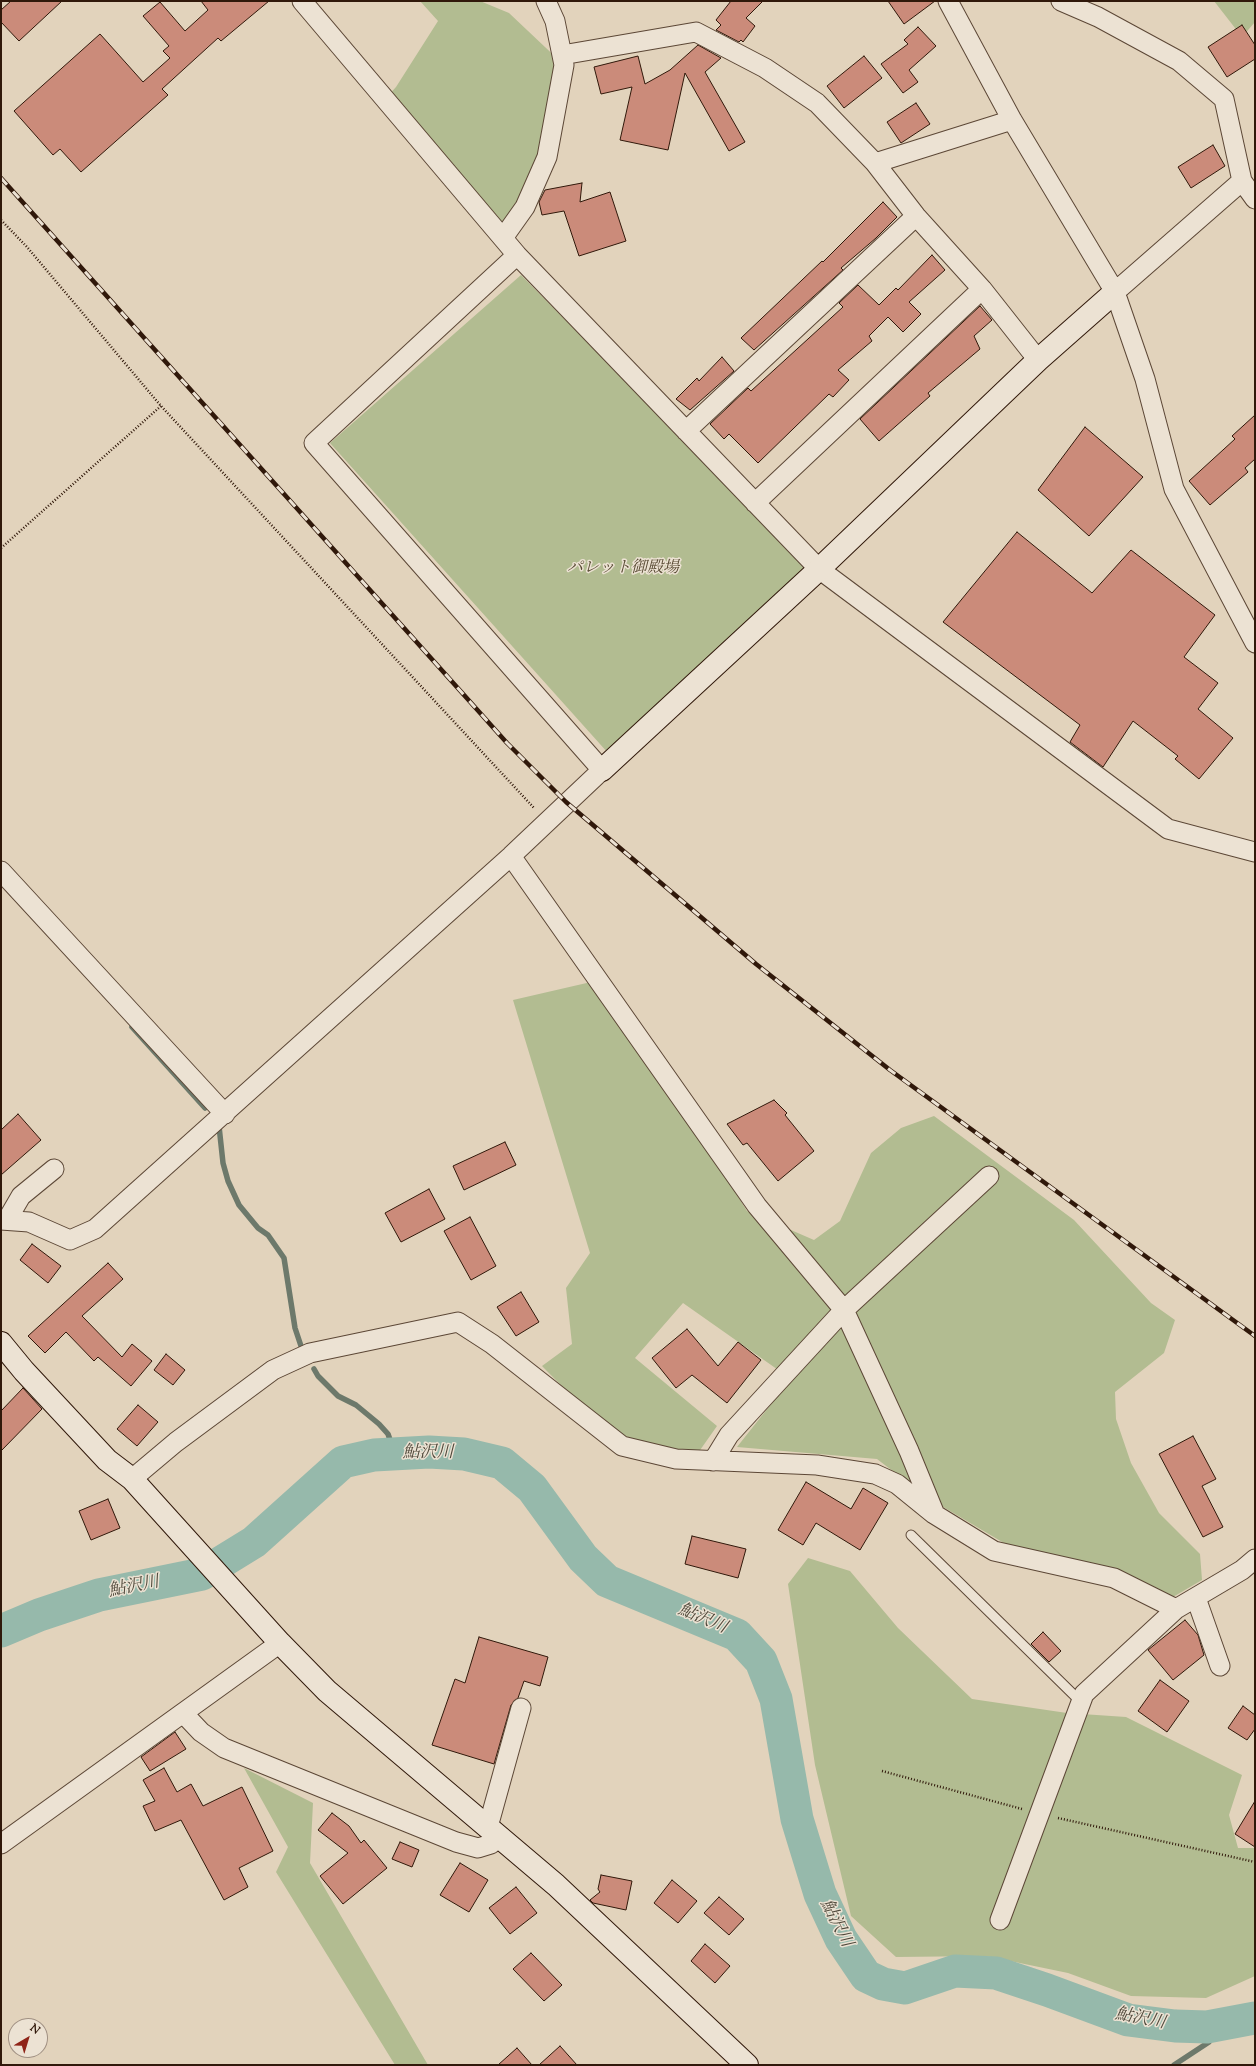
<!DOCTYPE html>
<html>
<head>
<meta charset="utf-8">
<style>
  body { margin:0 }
  #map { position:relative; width:1256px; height:2066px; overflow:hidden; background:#e2d3bc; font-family:"Sorts Mill Goudy",serif }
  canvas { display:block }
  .frame { position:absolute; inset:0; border:2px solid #30180a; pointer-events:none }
  .north { position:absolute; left:8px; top:2018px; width:40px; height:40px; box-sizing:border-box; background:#ece2d3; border:1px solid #a19183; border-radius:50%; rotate:38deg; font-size:11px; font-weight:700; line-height:16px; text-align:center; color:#30180a }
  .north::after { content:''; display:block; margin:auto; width:14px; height:18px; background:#8f2418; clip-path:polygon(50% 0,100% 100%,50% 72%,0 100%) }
</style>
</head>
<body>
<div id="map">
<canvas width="1256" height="2066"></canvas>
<div class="frame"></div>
<div class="north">N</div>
</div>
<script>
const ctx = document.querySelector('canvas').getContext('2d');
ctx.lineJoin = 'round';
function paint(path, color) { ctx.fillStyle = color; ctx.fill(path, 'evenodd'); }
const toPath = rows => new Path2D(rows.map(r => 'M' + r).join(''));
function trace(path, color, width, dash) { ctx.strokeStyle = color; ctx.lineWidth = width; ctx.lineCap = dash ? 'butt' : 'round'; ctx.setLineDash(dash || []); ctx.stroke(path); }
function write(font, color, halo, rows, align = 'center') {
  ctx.font = font + ' "Sorts Mill Goudy","Noto Serif JP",serif'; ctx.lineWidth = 3; ctx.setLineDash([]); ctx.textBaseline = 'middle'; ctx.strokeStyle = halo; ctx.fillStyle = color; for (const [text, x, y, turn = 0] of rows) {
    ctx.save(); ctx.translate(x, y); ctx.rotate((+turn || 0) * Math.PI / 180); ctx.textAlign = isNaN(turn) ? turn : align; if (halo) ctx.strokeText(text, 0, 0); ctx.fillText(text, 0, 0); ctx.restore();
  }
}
paint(toPath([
  [420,1,480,1,509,13,564,65,538,179,503,238,385,99,396,87,438,21],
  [1214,1,1255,1,1255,22,1242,37],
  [521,275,815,573,617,763,330,443],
  [591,982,703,1141,747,1211,814,1240,840,1221,871,1153,901,1128,934,1116,1074,1220,1151,1303,1175,1320,1164,1353,1115,1392,1116,1419,1131,1463,1159,1513,1200,1554,1202,1580,1173,1597,1014,1549,928,1498,877,1459,737,1447,791,1379,683,1303,635,1358,717,1426,698,1453,611,1436,542,1366,572,1344,566,1288,590,1253,513,1000],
  [808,1558,850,1571,898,1628,972,1699,1067,1713,1126,1717,1242,1775,1229,1815,1238,1848,1255,1848,1255,1976,1206,1998,1131,1996,1068,1973,986,1956,896,1957,851,1916,815,1765,788,1584],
  [244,1768,313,1803,310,1863,428,2065,395,2065,276,1872,288,1847]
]), '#b2bc91');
trace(toPath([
  [132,1027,205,1108],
  [219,1126,223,1163,228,1181,239,1205,258,1228,268,1235,284,1258,295,1328,302,1349],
  [314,1369,318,1376,338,1396,356,1405,379,1424,388,1434,395,1454],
  [1174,2065,1209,2042,1222,2024]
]), '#6d796b', 5.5);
trace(toPath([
  [1,1631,39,1615,99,1595,202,1574,254,1542,343,1462,374,1455,429,1452,464,1454,502,1463,532,1488,583,1558,607,1581,737,1635,761,1661,776,1699,797,1819,820,1894,841,1939,866,1976,883,1984,905,1988,955,1971,996,1973,1047,1990,1128,2020,1175,2026,1207,2027,1255,2018]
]), '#96b9ab', 33);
const building = toPath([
  [11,1,62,1,19,41,1,22,1,10,11,1],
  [201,1,269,1,221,41,218,38,162,89,168,95,81,172,60,149,53,155,14,111,100,34,143,82,170,58,163,51,169,46,143,16,160,2,185,31,208,10,201,1],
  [731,1,763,1,746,18,755,26,743,42,741,40,739,42,716,30,721,25,716,20,731,1],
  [888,1,935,1,904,24,888,1],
  [1242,25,1255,45,1255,59,1227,77,1208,47,1242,25],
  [918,27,936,46,909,70,918,82,903,93,881,64,908,44,904,40,918,27],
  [698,45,721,58,705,72,745,142,729,151,685,73,668,150,620,140,632,87,601,94,594,67,638,56,645,84,670,70,698,45],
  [864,56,882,78,844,108,827,86,864,56],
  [916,103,930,124,901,143,887,122,916,103],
  [1213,145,1225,166,1191,188,1178,167,1213,145],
  [582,183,580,202,610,192,626,241,579,256,564,211,542,215,539,202,545,190,582,183],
  [883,202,897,217,876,238,841,268,843,270,754,350,741,338,822,261,823,262,883,202],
  [932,255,945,270,909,302,921,314,903,332,888,317,869,336,872,341,838,370,849,380,833,397,829,394,758,463,729,434,724,439,710,424,748,388,751,391,843,307,839,303,858,285,879,305,896,288,898,290,932,255],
  [980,306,992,320,974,336,980,349,928,393,930,396,879,441,860,419,980,306],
  [722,357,734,371,690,410,676,399,697,378,699,381,722,357],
  [1255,415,1255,459,1245,468,1248,472,1210,505,1189,481,1235,439,1232,436,1255,415],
  [1085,427,1143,477,1089,536,1038,490,1085,427],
  [1017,532,1092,593,1131,550,1215,615,1184,657,1218,683,1198,709,1233,738,1199,779,1175,759,1178,756,1133,721,1103,767,1070,742,1080,725,943,622,1017,532],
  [774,1100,787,1113,785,1115,814,1151,778,1181,747,1143,743,1145,727,1124,774,1100],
  [18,1114,41,1140,1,1175,1,1130,18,1114],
  [505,1142,516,1165,464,1190,453,1166,505,1142],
  [429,1189,445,1219,401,1242,385,1213,429,1189],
  [470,1217,496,1266,471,1280,444,1231,470,1217],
  [32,1244,61,1266,48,1283,20,1260,32,1244],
  [108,1263,123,1279,82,1316,122,1357,132,1344,152,1361,131,1386,98,1357,94,1361,66,1332,45,1353,28,1336,108,1263],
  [521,1292,539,1322,516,1336,497,1307,521,1292],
  [687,1329,718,1366,738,1342,761,1360,727,1403,692,1375,676,1388,652,1358,687,1329],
  [166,1354,185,1370,173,1385,154,1370,166,1354],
  [23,1388,42,1409,1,1451,1,1411,23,1388],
  [138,1405,158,1422,137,1446,117,1429,138,1405],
  [1193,1436,1216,1479,1202,1486,1223,1527,1203,1537,1159,1454,1193,1436],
  [806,1482,851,1509,863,1488,888,1503,860,1550,816,1523,803,1545,778,1530,806,1482],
  [108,1499,120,1528,91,1540,79,1511,108,1499],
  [692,1536,746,1549,738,1578,685,1564,692,1536],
  [1185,1620,1198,1635,1204,1655,1173,1680,1148,1650,1185,1620],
  [1043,1632,1061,1651,1049,1662,1031,1644,1043,1632],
  [479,1637,548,1657,540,1686,524,1681,518,1698,511,1705,494,1764,432,1745,455,1679,465,1683,479,1637],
  [1160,1680,1189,1701,1167,1732,1138,1711,1160,1680],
  [1243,1706,1255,1715,1255,1729,1247,1740,1228,1728,1243,1706],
  [175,1732,186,1749,150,1771,141,1757,175,1732],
  [164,1768,177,1792,191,1784,203,1806,242,1787,273,1851,239,1868,248,1887,224,1900,181,1820,155,1831,143,1806,155,1801,143,1780,164,1768],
  [1255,1801,1255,1847,1235,1834,1255,1801],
  [332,1813,349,1826,361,1843,364,1840,387,1868,343,1904,320,1876,348,1853,318,1830,332,1813],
  [400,1842,419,1850,412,1867,392,1859,400,1842],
  [460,1863,488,1880,469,1912,440,1895,460,1863],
  [601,1875,632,1881,626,1910,593,1903,590,1900,600,1892,598,1889,601,1875],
  [672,1880,697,1901,678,1923,654,1903,672,1880],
  [516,1887,537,1913,510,1934,489,1908,516,1887],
  [719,1897,744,1919,729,1935,704,1913,719,1897],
  [705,1944,730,1966,715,1983,691,1961,705,1944],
  [531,1953,562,1985,544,2001,513,1969,531,1953],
  [560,2046,577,2065,539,2065,560,2046],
  [517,2048,532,2065,498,2065,517,2048]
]);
paint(building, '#cb8b7a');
trace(building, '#30180a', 1);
const lane = toPath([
  [911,1535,1081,1702]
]);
const street = toPath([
  [302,1,517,255,819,569,1168,829,1255,852],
  [948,1,1012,120,1115,292,1145,379,1174,489,1255,643],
  [1061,1,1098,17,1179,61,1224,99,1242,181,1255,199],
  [562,55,696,32,765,68,817,103,875,163,916,216,982,289,1038,360],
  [875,163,1012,120],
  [503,238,525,207,547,157,564,65,555,21,546,1],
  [1115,292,1242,181],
  [686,431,916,216],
  [755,503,982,289],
  [511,856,757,1206,844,1310,909,1451,934,1512],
  [1,871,225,1114],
  [1,1220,29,1222,70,1240,95,1229,511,856,602,770,314,443,517,255],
  [7,1220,21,1196,54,1169],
  [713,1461,729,1435,844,1310,989,1176],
  [132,1479,176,1442,273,1370,310,1353,458,1322,492,1344,622,1446,676,1459,817,1465,875,1474,897,1484,934,1514,994,1551,1114,1578,1176,1609,1242,1570,1255,1559],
  [1196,1598,1220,1666],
  [183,1713,201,1732,224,1748,456,1842,478,1848,491,1844,500,1836],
  [488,1827,521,1708],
  [1,1844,280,1643],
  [1000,1920,1084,1694,1176,1609]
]);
const secondary = toPath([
  [602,770,815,573,1038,360,1115,292],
  [1,1343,24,1371,107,1460,132,1479,280,1643,327,1691,556,1885,747,2065]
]);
trace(lane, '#5c4736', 11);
trace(street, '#5c4736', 21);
trace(secondary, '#30180a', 24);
trace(toPath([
  [1,220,27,247,161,406,534,808],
  [1,548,161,406],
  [882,1771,1022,1809],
  [1058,1818,1255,1862]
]), '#30180a', 2.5, [1, 2]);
trace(lane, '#ece2d3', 9);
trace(street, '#ece2d3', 19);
trace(secondary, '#ece2d3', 22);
const rail = toPath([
  [1,178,507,743,566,802,756,964,890,1070,1255,1336]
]);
trace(rail, '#30180a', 4.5);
trace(rail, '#ece2d3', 3, [9]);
write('italic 16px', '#574932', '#ece2d3', [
  ["パレット御殿場",623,569]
]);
write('italic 17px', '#4f483a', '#ece2d3', [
  ["鮎沢川",428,1454],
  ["鮎沢川",134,1588,-11],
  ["鮎沢川",702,1620,23],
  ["鮎沢川",835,1924,63],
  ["鮎沢川",1140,2020,11]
]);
</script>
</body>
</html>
